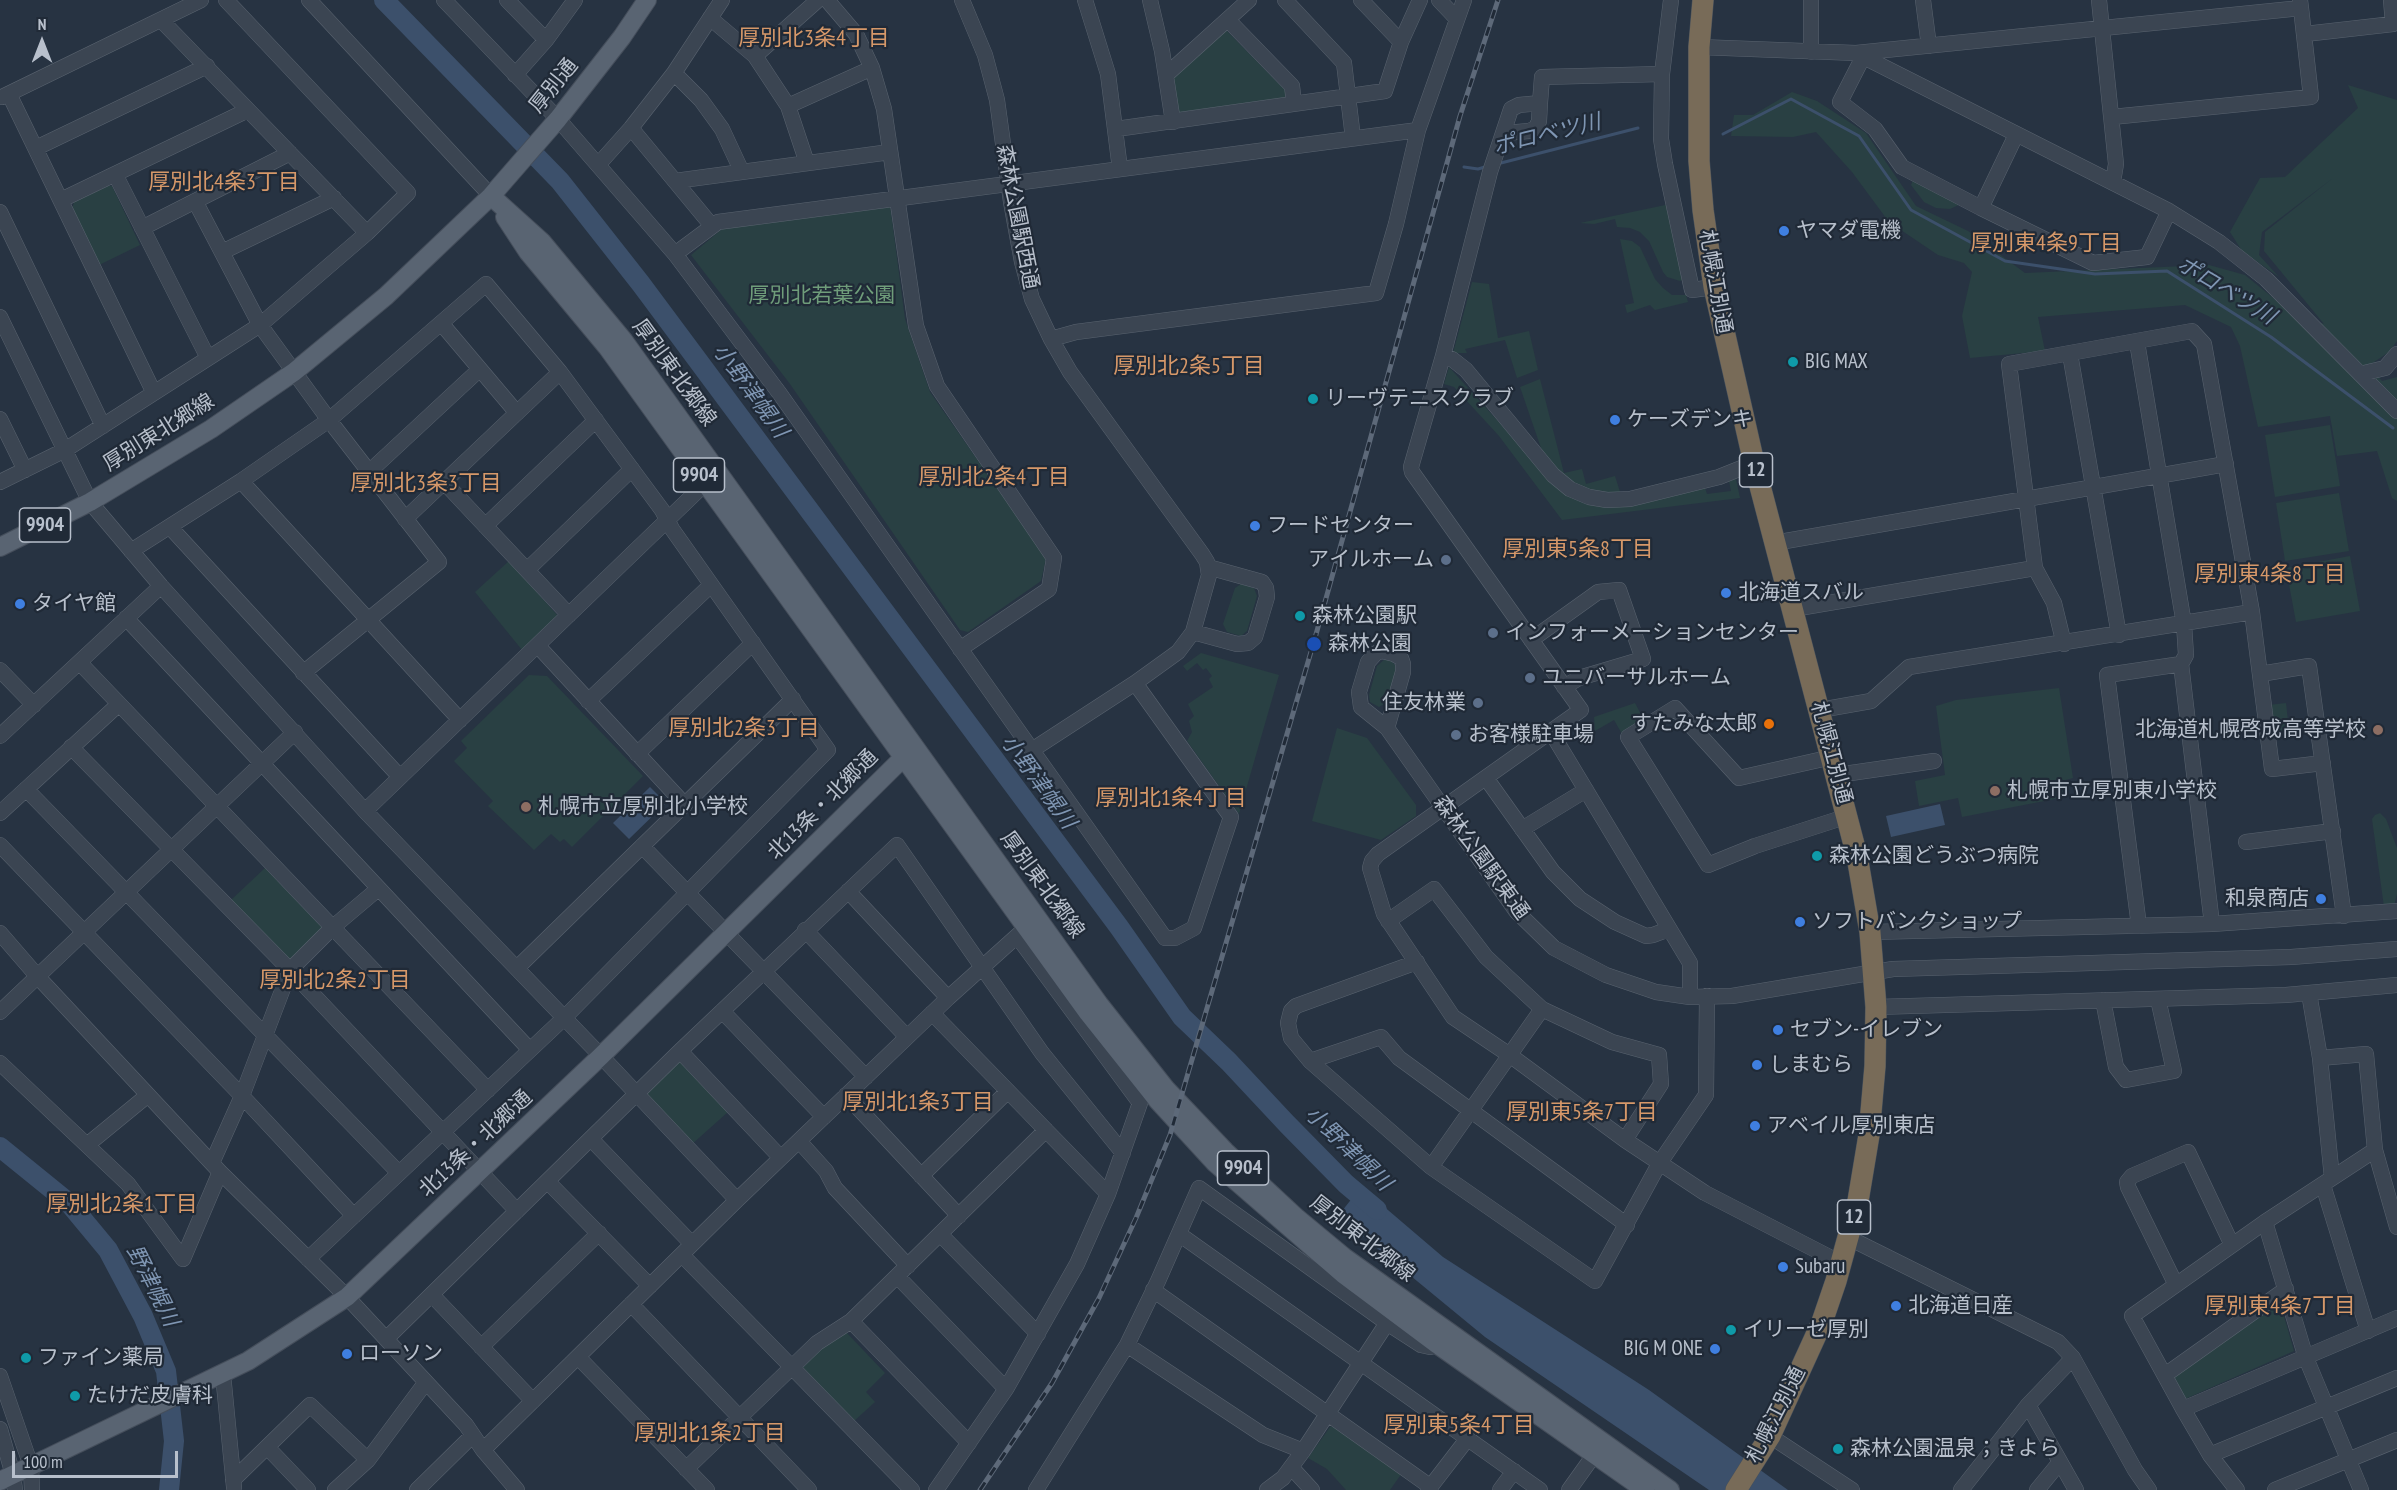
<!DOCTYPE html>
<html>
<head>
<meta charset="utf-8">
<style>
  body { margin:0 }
  #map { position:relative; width:2397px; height:1490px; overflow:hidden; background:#273342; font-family:"PT Sans Narrow",sans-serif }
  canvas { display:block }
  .north { position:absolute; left:12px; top:12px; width:60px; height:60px; -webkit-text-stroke:4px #202a37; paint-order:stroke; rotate:0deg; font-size:16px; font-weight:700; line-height:24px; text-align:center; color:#b8c0cc }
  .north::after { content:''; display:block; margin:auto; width:21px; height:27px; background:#b8c0cc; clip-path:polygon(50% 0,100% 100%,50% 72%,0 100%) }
  .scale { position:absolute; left:12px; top:1451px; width:166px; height:27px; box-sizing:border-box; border:3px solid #b8c0cc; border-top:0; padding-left:8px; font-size:18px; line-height:21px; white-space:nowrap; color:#b8c0cc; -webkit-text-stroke:4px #202a37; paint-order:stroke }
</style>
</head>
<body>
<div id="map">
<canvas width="2397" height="1490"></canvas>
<div class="north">N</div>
<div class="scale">100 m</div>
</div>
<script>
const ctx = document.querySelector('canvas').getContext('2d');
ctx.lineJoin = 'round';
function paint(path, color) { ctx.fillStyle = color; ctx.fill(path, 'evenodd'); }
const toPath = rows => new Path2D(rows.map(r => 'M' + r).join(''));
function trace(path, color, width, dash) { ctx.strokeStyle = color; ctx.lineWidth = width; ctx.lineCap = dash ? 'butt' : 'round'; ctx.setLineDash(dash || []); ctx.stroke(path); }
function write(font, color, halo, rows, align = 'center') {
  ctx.font = font + ' "PT Sans Narrow","Noto Sans JP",sans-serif'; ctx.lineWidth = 4.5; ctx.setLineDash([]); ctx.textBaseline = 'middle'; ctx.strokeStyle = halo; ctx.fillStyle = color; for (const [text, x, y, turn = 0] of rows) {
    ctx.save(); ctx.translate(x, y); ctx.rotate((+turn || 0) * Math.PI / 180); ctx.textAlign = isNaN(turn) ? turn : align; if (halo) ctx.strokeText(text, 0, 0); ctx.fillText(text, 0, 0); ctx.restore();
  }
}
paint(toPath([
  [1223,27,1285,90,1286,99,1176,114,1171,74],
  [2348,85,2397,100,2397,341,2389,352,2368,366,2382,381,2397,377,2397,501,2392,498,2377,451,2337,456,2330,416,2258,427,2240,346,2231,327,2185,305,2038,317,2045,351,1970,358,1962,316,1972,272,1964,263,1938,255,1889,222,1852,172,1816,132,1793,137,1731,136,1734,115,1753,115,1792,92,1817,101,1866,133,1916,206,1968,231,2025,273,2209,265,2245,275,2288,310,2324,324,2264,251,2265,232,2333,178,2262,232,2259,255,2279,277,2242,251,2230,232,2260,178,2285,177,2358,108],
  [1913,180,1963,203,1950,209,1936,208,1924,202,1911,185],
  [108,186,112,186,140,245,99,265,72,209,74,202],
  [1670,204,1685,279,1680,281,1667,277,1663,272,1649,241,1640,232,1630,228,1617,227,1615,219,1594,224,1580,223],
  [890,205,905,319,930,392,1046,558,1041,581,968,632,960,630,790,384,691,255,722,229],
  [1620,239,1632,241,1640,247,1655,279,1663,288,1672,295,1686,295,1688,302,1655,310,1650,305,1627,313,1625,305,1634,303],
  [1472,282,1489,284,1498,338,1529,331,1538,370,1517,378,1505,340,1465,349,1467,353,1453,353],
  [1449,367,1554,483,1584,503,1599,507,1614,507,1705,488,1707,494,1731,491,1729,481,1736,479,1740,498,1562,520,1499,436,1454,387,1444,384],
  [1540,379,1564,473,1582,469,1586,484,1615,476,1621,495,1609,496,1570,484,1542,451,1520,387],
  [2330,425,2340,486,2275,497,2265,435],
  [2339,493,2349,551,2285,561,2276,503],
  [2350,556,2360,611,2296,622,2286,568],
  [509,561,558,616,522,650,475,592],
  [1241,584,1254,588,1257,596,1247,631,1241,636,1227,632,1223,624,1235,588],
  [1201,653,1279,675,1239,814,1187,741,1192,732,1189,721,1194,716,1188,704,1213,687,1209,679,1212,676,1206,668,1203,670,1197,663,1187,671,1183,666],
  [1385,659,1389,659,1397,667,1387,702,1379,707,1370,702,1369,695,1377,666],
  [529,675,547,676,643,776,572,847,564,839,560,842,551,834,534,850,488,806,493,801,454,761,467,748,461,741],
  [2059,688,2073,778,2062,781,2065,797,1962,817,1958,798,1919,806,1915,781,1945,775,1936,706,1956,700],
  [1635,703,1645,722,1622,734,1614,720,1595,731,1594,717],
  [2286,703,2289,730,2273,732,2269,705],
  [1337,728,1367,738,1416,805,1416,816,1381,840,1312,821],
  [2380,813,2386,819,2397,848,2397,894,2394,906,2384,907,2372,819,2375,815],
  [265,868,324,929,290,960,231,900],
  [678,1058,728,1112,691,1145,643,1093],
  [2279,1299,2294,1351,2185,1399,2173,1374],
  [846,1332,885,1373,866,1392,875,1402,853,1422,801,1366,823,1345],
  [1335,1426,1402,1473,1390,1490,1346,1490,1327,1469,1308,1458,1330,1427]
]), '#294043');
paint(toPath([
  [650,787,666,803,629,839,613,823],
  [1940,804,1945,825,1891,837,1886,816],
  [1361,1187,1443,1257,1649,1390,1788,1490,1709,1490,1485,1337,1338,1216]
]), '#3c506b');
trace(toPath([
  [1723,134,1791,99,1859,136,1911,210,2005,261,2095,274,2167,271,2271,337,2393,428],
  [1497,164,1638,128],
  [1464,167,1478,169,1485,167]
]), '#3c506b', 3);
trace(toPath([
  [384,0,560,181,641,284,1119,927,1182,1017,1229,1062,1287,1124,1346,1184,1377,1210],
  [0,1147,69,1203,108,1250,143,1316,166,1371,174,1441,169,1490]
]), '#3c506b', 20);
const minor = toPath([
  [309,0,491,196],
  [444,0,558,119,675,254,780,394,1165,938,1175,938,1194,928,1231,817,1135,683],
  [507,0,546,40],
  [827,0,856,34,872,68,884,109,916,326,937,386,1054,558,1049,589,960,649],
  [962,0,985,55,997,100,1011,202,1022,262,1032,299,1051,339,1070,372,1202,554,1207,562,1209,575,1193,632,1178,652,1135,683,1032,750],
  [1085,0,1108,74,1120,169],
  [1150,0,1162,51,1173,122],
  [1285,0,1344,63,1353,138],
  [1361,0,1401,42],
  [1439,0,1457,19],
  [1671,0,1662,74,1661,139,1665,164,1692,290,1714,287],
  [1811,0,1811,52],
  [1923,0,1929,46],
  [2099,0,2116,164,2113,182],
  [710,18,755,56,788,106,807,163],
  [161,20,367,233],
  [1228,20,1292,86,1294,103],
  [2305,34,2393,24,2391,0],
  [1699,47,1856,53,2301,8,2300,0],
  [1856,53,2169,211,2219,242,2266,279,2397,411],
  [755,56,818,0],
  [1863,57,1840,102,1875,129,1902,167,1981,208,2093,263,2147,257,2169,211],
  [674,73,701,100,722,129,742,172],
  [1662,74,1542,77,1540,103,1519,105,1511,109,1490,172,1443,356,1411,467,1412,472,1581,710,1378,854,1372,861,1370,868,1384,914,1453,1017,1511,1056,1625,1140,1705,1193,1841,1263],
  [515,75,546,40,575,0],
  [1166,75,1249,0],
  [9,94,154,393],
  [2,97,201,0],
  [788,106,872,68],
  [2112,117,2311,97,2301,8],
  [631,128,712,226],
  [1116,129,1385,91,1401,42,1420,0],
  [1505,133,1529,131,1536,128,1539,121,1540,103],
  [36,148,207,66],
  [598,165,631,128,674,73,722,0],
  [115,174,208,358],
  [675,181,890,152],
  [61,200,248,110],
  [195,201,260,325,329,420,439,562,303,673],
  [1981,208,2016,135],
  [0,212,103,426],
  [142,228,290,153],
  [222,252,334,198],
  [675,254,718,222,1418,130],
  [0,317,90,502,161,586,365,811,601,1056,737,1200],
  [441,323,517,413],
  [1051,339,1076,332,1376,293,1396,224,1418,130,1464,0],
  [2137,342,2184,624,2186,655,2181,664,2107,675,2139,926],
  [2070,354,2119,635],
  [1443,356,1452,359,1466,370,1553,475,1570,489,1589,497,1607,500,1630,499,1719,477,1754,463],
  [2360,374,2385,368,2397,354],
  [0,419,25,470],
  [369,472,480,369],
  [241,481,460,720],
  [0,482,65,450,260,325,367,233,408,193,226,0],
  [444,482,569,615],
  [405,519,560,372],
  [485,526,596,420],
  [170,527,400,777],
  [1774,543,2226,464],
  [131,551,241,481,329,420,486,284,560,372,662,510,672,529,828,750,564,1018,308,1259],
  [527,570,632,469],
  [1793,609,2035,568],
  [126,618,530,1050],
  [1193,632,1237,644,1248,643,1255,637,1267,597,1266,588,1262,582,1208,567],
  [1531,640,1598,592,1619,590,1643,659,1579,678,1564,687],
  [2064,644,2054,603,2035,568,2009,364,2192,331,2204,344,2252,612,2272,769,2323,763],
  [538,646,685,805],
  [80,663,488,1090],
  [2181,664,2212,924],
  [0,670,34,705],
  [2260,674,2309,666,2344,916],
  [588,701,711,585],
  [1820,710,1871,701,1909,667,2252,612],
  [1387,728,1403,672,1403,664,1401,658,1394,654,1382,651,1376,653,1368,662,1359,692,1361,707,1387,728,1516,911,1554,948,1606,975,1656,992,1690,997,1732,996,1893,969,2291,957,2397,949],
  [1551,732,1690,963,1690,997],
  [0,736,161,586],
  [71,747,290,970,517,1211],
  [637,754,753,643],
  [1832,757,1739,778,1675,708,1628,737,1708,865,1755,846,1848,816],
  [1837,775,1934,761],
  [1486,778,1553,872,1580,899,1615,922,1646,936,1653,935,1669,929],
  [26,789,399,1173],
  [365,811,713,476],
  [0,813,119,704],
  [1522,829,1586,790],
  [2246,842,2333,831],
  [0,845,242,1096,354,1216],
  [642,846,866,1077],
  [848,891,948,998],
  [1388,921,1434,889,1486,957,1542,1009,1612,1042,1659,1055,1661,1084,1625,1140],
  [805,930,907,1037],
  [1870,932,2212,924,2397,911],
  [0,933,38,977,220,1172,347,1297,466,1425,483,1450,517,1490],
  [1417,962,1296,1006,1291,1011,1288,1023,1291,1038,1310,1061,1431,1167,1595,1281,1659,1164,1706,1095,1707,996],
  [517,968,793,699],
  [2309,993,2320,1058,2332,1178],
  [2103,1000,2116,1067,2126,1080,2174,1071,2158,999],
  [1876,1007,2286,995,2397,985],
  [722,1011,824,1117],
  [0,1012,295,732],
  [932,1013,1108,1194],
  [680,1051,781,1158],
  [2320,1058,2366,1054,2375,1150,2397,1227],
  [1310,1061,1381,1037,1399,1058,1627,1225],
  [0,1063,128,1184,183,1259,220,1172],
  [846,1095,959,1216],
  [591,1139,692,1244],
  [799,1141,826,1171,835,1188,908,1266],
  [87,1145,148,1095],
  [212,1163,242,1096,290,970,333,927,378,889],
  [1431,1167,1542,1009],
  [921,1176,1008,1091],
  [548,1182,650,1286],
  [2323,1185,2368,1331],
  [2265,1222,2306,1358,2361,1490],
  [940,1234,1038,1334],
  [1179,1234,1540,1490],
  [1849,1238,2058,1342,2073,1358,2135,1470,2149,1490],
  [682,1255,912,1490],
  [897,1276,1006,1389],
  [2176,1285,2128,1187,2127,1182,2132,1176,2188,1152,2232,1245],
  [1153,1290,1431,1487],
  [432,1295,533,1401],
  [631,1304,809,1490],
  [851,1321,969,1443],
  [386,1339,680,1051,897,845,1042,1053,1123,1153],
  [1127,1345,1263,1435,1303,1451,1387,1323,1421,1345,1430,1347,1438,1345],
  [481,1347,599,1233],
  [578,1357,707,1490],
  [223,1374,234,1487],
  [2165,1375,2286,1289],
  [0,1376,31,1466,32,1490],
  [2028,1405,2076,1490],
  [2183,1409,2397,1318],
  [0,1429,13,1475,15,1490],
  [1770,1436,1852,1490],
  [267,1447,308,1490],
  [483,1450,737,1200,948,998,1027,927],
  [2210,1455,2397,1378],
  [1291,1467,1312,1490],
  [686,1469,817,1343,851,1321,1046,1130],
  [233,1480,310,1405,368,1460],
  [335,1490,368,1460,426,1382],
  [417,1490,473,1435],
  [936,1490,1006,1389,1077,1264,1108,1194,1140,1103,1017,936],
  [1036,1490,1127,1345,1158,1281,1199,1188,1387,1323],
  [1267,1490,1283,1478,1303,1451],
  [1428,1490,1468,1438],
  [1500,1490,1514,1471],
  [1569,1490,1594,1455],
  [1961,1490,2028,1405,2073,1358],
  [2037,1490,2060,1462],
  [2237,1490,2210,1455,2183,1409,2132,1316,2265,1222,2375,1150],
  [2275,1490,2397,1440]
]);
const major = toPath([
  [491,196,542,242,624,341,1099,1004,1166,1089,1225,1151,1297,1218,1344,1257,1670,1490],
  [505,217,528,252,607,347,1088,1013,1158,1101,1215,1163,1343,1274,1438,1345,1645,1490],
  [0,547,90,502,211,429,294,372,386,296,491,196,558,119,622,37,647,0],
  [0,1481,248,1361,347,1297,601,1056,911,750]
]);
const highway = toPath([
  [1703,0,1699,47,1699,161,1703,210,1714,287,1754,463,1857,856,1870,932,1876,1007,1875,1066,1869,1135,1858,1201,1836,1281,1822,1322,1770,1436,1736,1490]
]);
trace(minor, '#59636f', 16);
trace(major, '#454e5b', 20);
trace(highway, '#46505c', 22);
trace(minor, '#3b4552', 15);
trace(major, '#596472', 18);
trace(highway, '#786b58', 21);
const rail = toPath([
  [980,1490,1052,1383,1099,1298,1136,1218,1170,1135,1315,638,1460,116,1498,0]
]);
trace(rail, '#5d6979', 5);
trace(rail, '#202a37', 3, [9]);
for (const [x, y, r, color] of [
  [1784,231,6,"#3f7fe0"],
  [1793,362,6,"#0f9aa8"],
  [1313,399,6,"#0f9aa8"],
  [1615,420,6,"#3f7fe0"],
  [1255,526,6,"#3f7fe0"],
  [1446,560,6,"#5c6f8a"],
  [1726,593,6,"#3f7fe0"],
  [20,604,6,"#3f7fe0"],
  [1300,616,6,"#0f9aa8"],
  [1493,633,6,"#5c6f8a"],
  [1314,644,8,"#1a4fb4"],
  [1530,678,6,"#5c6f8a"],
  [1478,703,6,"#5c6f8a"],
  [1769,724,6,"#e8710a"],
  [2378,730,6,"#8d6e63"],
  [1456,735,6,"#5c6f8a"],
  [1995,791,6,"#8d6e63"],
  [526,807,6,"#8d6e63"],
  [1817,856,6,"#0f9aa8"],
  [2321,899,6,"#3f7fe0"],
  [1800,922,6,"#3f7fe0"],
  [1778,1030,6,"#3f7fe0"],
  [1757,1065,6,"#3f7fe0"],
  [1755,1126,6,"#3f7fe0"],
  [1783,1267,6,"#3f7fe0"],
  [1896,1306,6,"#3f7fe0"],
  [1731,1330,6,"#0f9aa8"],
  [1715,1349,6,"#3f7fe0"],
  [347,1354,6,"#3f7fe0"],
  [26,1358,6,"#0f9aa8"],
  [75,1396,6,"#0f9aa8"],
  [1838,1449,6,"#0f9aa8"]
]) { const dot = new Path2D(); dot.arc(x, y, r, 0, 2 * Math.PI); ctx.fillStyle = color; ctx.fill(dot); trace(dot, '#202a37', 2); }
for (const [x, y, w] of [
  [1756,470,33],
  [699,475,51],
  [45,525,51],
  [1243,1168,51],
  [1854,1217,33]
]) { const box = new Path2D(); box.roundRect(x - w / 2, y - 17, w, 34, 4.5); ctx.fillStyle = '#202a37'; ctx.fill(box); trace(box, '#b8c0cc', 1.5); }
write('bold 20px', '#b8c0cc', null, [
  ["12",1756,470],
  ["9904",699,475],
  ["9904",45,525],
  ["9904",1243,1168],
  ["12",1854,1217]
]);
write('21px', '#b8c0cc', '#202a37', [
  ["厚別通",554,86,-51],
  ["森林公園駅西通",1017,217,79],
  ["札幌江別通",1715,282,80],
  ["厚別東北郷線",674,373,54],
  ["厚別東北郷線",159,433,-32],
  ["札幌江別通",1831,753,75],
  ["北13条・北郷通",823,805,-45],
  ["森林公園駅東通",1481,858,54],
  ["厚別東北郷線",1042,885,54],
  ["北13条・北郷通",476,1144,-43],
  ["厚別東北郷線",1362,1239,38],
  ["札幌江別通",1776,1415,-63]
]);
write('21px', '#b8c0cc', '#202a37', [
  ["ヤマダ電機",1796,231],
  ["BIG MAX",1805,362],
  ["リーヴテニスクラブ",1325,399],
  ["ケーズデンキ",1627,420],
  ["フードセンター",1267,526],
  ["アイルホーム",1434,560,"right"],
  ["北海道スバル",1738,593],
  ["タイヤ館",32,604],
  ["森林公園駅",1312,616],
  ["インフォーメーションセンター",1505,633],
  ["森林公園",1328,644],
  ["ユニバーサルホーム",1542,678],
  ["住友林業",1466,703,"right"],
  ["すたみな太郎",1757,724,"right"],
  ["北海道札幌啓成高等学校",2366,730,"right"],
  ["お客様駐車場",1468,735],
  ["札幌市立厚別東小学校",2007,791],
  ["札幌市立厚別北小学校",538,807],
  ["森林公園どうぶつ病院",1829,856],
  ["和泉商店",2309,899,"right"],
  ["ソフトバンクショップ",1812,922],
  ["セブン-イレブン",1790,1030],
  ["しまむら",1769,1065],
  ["アベイル厚別東店",1767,1126],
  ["Subaru",1795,1267],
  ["北海道日産",1908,1306],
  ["イリーゼ厚別",1743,1330],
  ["BIG M ONE",1703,1349,"right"],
  ["ローソン",359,1354],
  ["ファイン薬局",38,1358],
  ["たけだ皮膚科",87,1396],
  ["森林公園温泉；きよら",1850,1449]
], 'left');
write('21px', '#6f9d7a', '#202a37', [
  ["厚別北若葉公園",822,296]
]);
write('22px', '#d69869', '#202a37', [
  ["厚別北3条4丁目",814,39],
  ["厚別北4条3丁目",224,183],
  ["厚別東4条9丁目",2046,244],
  ["厚別北2条5丁目",1189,367],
  ["厚別北2条4丁目",994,478],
  ["厚別北3条3丁目",426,484],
  ["厚別東5条8丁目",1578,550],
  ["厚別東4条8丁目",2270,575],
  ["厚別北2条3丁目",744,729],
  ["厚別北1条4丁目",1171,799],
  ["厚別北2条2丁目",335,981],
  ["厚別北1条3丁目",918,1103],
  ["厚別東5条7丁目",1582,1113],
  ["厚別北2条1丁目",122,1205],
  ["厚別東4条7丁目",2280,1307],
  ["厚別東5条4丁目",1459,1426],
  ["厚別北1条2丁目",710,1434]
]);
write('italic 22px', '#7f96b3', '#202a37', [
  ["ポロベツ川",1547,135,-14],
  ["ポロベツ川",2226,291,31],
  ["小野津幌川",750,391,54],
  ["小野津幌川",1038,782,54],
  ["小野津幌川",1348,1149,44],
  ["野津幌川",152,1286,63]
]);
</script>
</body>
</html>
